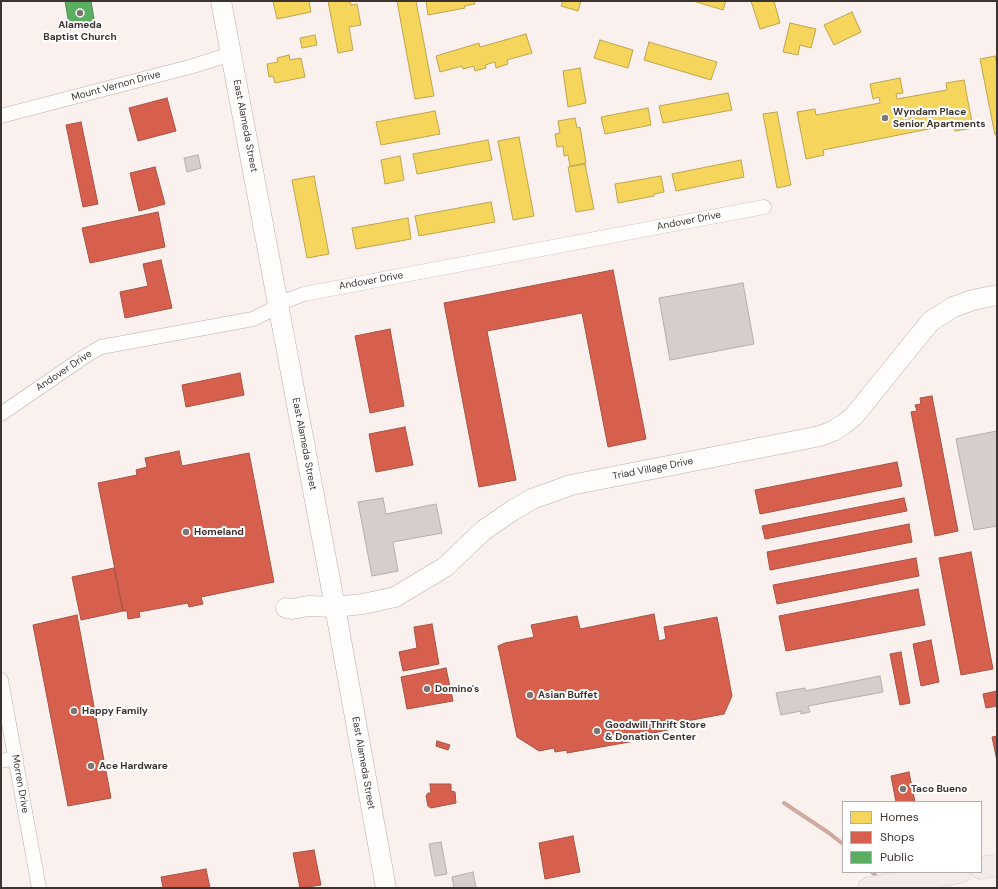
<!DOCTYPE html>
<html>
<head>
<meta charset="utf-8">
<style>
  body { margin:0 }
  #map { position:relative; width:998px; height:889px; overflow:hidden; background:#faf1ee; font-family:"DM Sans",sans-serif }
  canvas { display:block }
  .frame { position:absolute; inset:0; border:2px solid #3d3331; pointer-events:none }
  .legend { position:absolute; left:842px; top:801px; width:140px; height:72px; box-sizing:border-box; background:#fff; border:1px solid #b1adad; margin:0; padding:5px 7px; list-style:none; font-size:12px; color:#3d3331 }
  .legend li { display:flex; align-items:center; gap:8px; height:20px }
  .legend b { width:20px; border:1px solid #b1adad }
</style>
</head>
<body>
<div id="map">
<canvas width="998" height="889"></canvas>
<div class="frame"></div>
<ul class="legend">
<li><b style="height:11px;background:#f6d55c"></b>Homes</li>
<li><b style="height:11px;background:#d6604d"></b>Shops</li>
<li><b style="height:11px;background:#5aae61"></b>Public</li>
</ul>
</div>
<script>
const ctx = document.querySelector('canvas').getContext('2d');
ctx.lineJoin = 'round';
function paint(path, color) { ctx.fillStyle = color; ctx.fill(path, 'evenodd'); }
const toPath = rows => new Path2D(rows.map(r => 'M' + r).join(''));
function trace(path, color, width, dash) { ctx.strokeStyle = color; ctx.lineWidth = width; ctx.lineCap = dash ? 'butt' : 'round'; ctx.setLineDash(dash || []); ctx.stroke(path); }
function write(font, color, halo, rows, align = 'center') {
  ctx.font = font + ' "DM Sans",sans-serif'; ctx.lineWidth = 4; ctx.setLineDash([]); ctx.textBaseline = 'middle'; ctx.strokeStyle = halo; ctx.fillStyle = color; for (const [text, x, y, turn = 0] of rows) {
    ctx.save(); ctx.translate(x, y); ctx.rotate((+turn || 0) * Math.PI / 180); ctx.textAlign = isNaN(turn) ? turn : align; if (halo) ctx.strokeText(text, 0, 0); ctx.fillText(text, 0, 0); ctx.restore();
  }
}
const homes = toPath([
  [273,1,309,1,311,12,277,19,273,1],
  [328,1,350,1,351,5,357,4,361,25,349,27,353,50,338,53,328,1],
  [397,1,416,1,434,96,415,99,397,1],
  [426,1,474,1,475,4,464,6,465,8,428,15,426,1],
  [563,1,581,1,578,11,561,6,563,1],
  [693,1,726,1,723,10,693,1],
  [751,1,774,1,780,23,760,29,751,1],
  [852,12,861,32,834,45,824,25,852,12],
  [790,23,816,29,811,48,800,45,798,55,783,52,790,23],
  [526,34,532,53,507,60,508,64,496,68,495,62,485,65,486,68,475,71,474,66,463,69,462,66,440,72,436,56,479,43,480,47,526,34],
  [315,35,317,45,302,48,300,38,315,35],
  [600,40,633,50,628,68,594,58,600,40],
  [649,42,717,62,711,80,644,60,649,42],
  [289,55,290,60,301,58,305,77,275,83,273,76,269,77,267,64,278,62,277,58,289,55],
  [995,56,997,66,997,135,995,135,980,59,995,56],
  [580,68,586,103,568,107,563,71,580,68],
  [900,78,903,93,896,94,897,99,947,90,946,83,964,80,973,128,955,131,954,124,823,150,824,155,806,159,797,112,815,109,816,115,880,103,879,97,873,99,870,84,900,78],
  [728,93,732,110,663,123,659,106,728,93],
  [648,108,651,125,605,134,601,117,648,108],
  [435,111,440,134,381,145,376,122,435,111],
  [777,112,791,185,777,188,763,114,777,112],
  [575,118,577,128,580,127,586,163,570,166,568,155,564,156,563,146,557,147,555,134,560,133,558,121,575,118],
  [519,137,534,216,513,220,498,141,519,137],
  [488,140,492,160,417,174,413,154,488,140],
  [400,156,404,180,385,184,381,160,400,156],
  [741,160,744,177,676,191,672,174,741,160],
  [585,164,594,209,576,212,568,167,585,164],
  [314,176,329,254,307,258,292,180,314,176],
  [661,176,664,192,654,194,654,196,618,203,615,184,661,176],
  [491,202,495,222,419,236,415,216,491,202],
  [408,218,411,239,356,249,352,228,408,218]
]);
paint(homes, '#f6d55c');
trace(homes, '#bea44f', 1);
const shops = toPath([
  [167,98,176,131,138,141,129,108,167,98],
  [81,122,98,204,83,207,66,125,81,122],
  [155,167,165,204,139,211,130,173,155,167],
  [158,212,165,247,90,263,82,228,158,212],
  [161,260,172,308,125,318,120,292,148,286,143,264,161,260],
  [613,270,646,439,608,447,582,313,487,331,516,480,479,487,444,303,613,270],
  [390,329,404,406,370,413,355,336,390,329],
  [240,373,244,395,186,407,182,385,240,373],
  [932,396,958,531,935,536,911,412,917,411,915,405,921,404,920,398,932,396],
  [405,427,413,465,376,472,369,434,405,427],
  [179,451,182,466,249,453,274,582,201,597,203,604,189,607,188,603,139,612,140,617,128,619,127,611,123,611,98,483,137,475,136,470,147,467,145,458,179,451],
  [897,462,902,486,760,514,755,490,897,462],
  [904,498,907,511,765,539,762,526,904,498],
  [909,524,912,542,770,570,767,552,909,524],
  [971,552,993,669,961,675,939,558,971,552],
  [916,558,919,576,777,604,773,585,916,558],
  [114,568,123,611,81,620,72,577,114,568],
  [918,589,925,625,786,651,779,616,918,589],
  [654,614,659,641,666,639,664,627,717,617,732,696,724,714,676,723,677,728,634,737,635,741,567,753,567,750,555,752,554,748,539,751,517,737,498,646,505,643,534,637,531,625,577,616,580,629,654,614],
  [77,615,111,798,68,806,33,625,77,615],
  [432,624,439,664,403,671,399,652,417,648,414,627,432,624],
  [931,640,939,682,921,686,913,644,931,640],
  [901,652,910,703,900,705,890,654,901,652],
  [446,668,453,701,407,709,401,677,446,668],
  [997,691,997,706,986,708,983,694,997,691],
  [997,736,997,761,992,737,997,736],
  [437,741,450,745,448,750,436,746,437,741],
  [909,772,915,802,896,802,891,776,909,772],
  [430,784,451,784,451,791,455,792,456,803,431,808,428,806,426,796,428,793,431,793,430,784],
  [573,836,580,872,545,879,539,843,573,836],
  [314,850,321,885,300,888,293,853,314,850],
  [206,869,210,888,163,888,161,877,206,869]
]);
paint(shops, '#d6604d');
trace(shops, '#a85245', 1);
const public = toPath([
  [65,1,91,1,95,25,70,30,65,1]
]);
paint(public, '#5aae61');
trace(public, '#518953', 1);
trace(toPath([
  [784,803,829,833,843,844],
  [872,872,879,879]
]), '#ceaaa1', 4);
const building = toPath([
  [198,155,201,168,187,172,184,158,198,155],
  [743,283,754,344,670,360,659,298,743,283],
  [997,431,997,526,974,530,956,439,997,431],
  [383,498,386,514,436,504,442,533,393,542,398,571,372,576,358,502,383,498],
  [880,676,883,692,808,706,810,712,801,714,801,711,781,715,776,693,805,688,805,691,880,676],
  [441,842,447,874,435,876,429,844,441,842],
  [473,872,476,888,454,888,452,877,473,872]
]);
paint(building, '#d7cecc');
trace(building, '#b5adaa', 1);
const street = toPath([
  [1,116,193,66,231,54],
  [1,414,87,355,101,347,253,319,269,311,278,304,304,294,764,207],
  [1,680,39,888],
  [1,761,16,758]
]);
const secondary = toPath([
  [221,1,335,607,386,888],
  [286,608,292,609,308,606,335,607,363,604,395,597,445,567,484,530,513,510,532,499,571,485,795,441,820,436,833,431,844,424,854,416,930,322,953,307,973,300,997,295]
]);
const primary = toPath([
  [981,868,997,865],
  [869,888,960,872]
]);
trace(street, '#b8b0ad', 15);
trace(secondary, '#b8b0ad', 21);
trace(primary, '#d3cdcb', 23);
trace(street, '#fefdfc', 14);
trace(secondary, '#fefdfc', 20);
trace(primary, '#f2ebe9', 22);
for (const [x, y, r, color] of [
  [80,13,4,"#7f7673"],
  [885,118,4,"#7f7673"],
  [186,532,4,"#7f7673"],
  [427,689,4,"#7f7673"],
  [530,695,4,"#7f7673"],
  [74,711,4,"#7f7673"],
  [597,731,4,"#7f7673"],
  [91,766,4,"#7f7673"],
  [903,789,4,"#7f7673"]
]) { const dot = new Path2D(); dot.arc(x, y, r, 0, 2 * Math.PI); ctx.fillStyle = color; ctx.fill(dot); trace(dot, '#fff', 1.5); }
write('bold 10px', '#3d3331', '#fff', [
  ["Alameda",80,25,"center"],
  ["Baptist Church",80,37,"center"],
  ["Wyndam Place",893,112],
  ["Senior Apartments",893,124],
  ["Homeland",194,532],
  ["Domino's",435,689],
  ["Asian Buffet",538,695],
  ["Happy Family",82,711],
  ["Goodwill Thrift Store",605,725],
  ["& Donation Center",605,737],
  ["Ace Hardware",99,766],
  ["Taco Bueno",911,789]
], 'left');
write('10px', '#3d3331', '#fff', [
  ["Mount Vernon Drive",116,86,-15],
  ["East Alameda Street",245,126,79],
  ["Andover Drive",689,221,-11],
  ["Andover Drive",371,281,-10],
  ["Andover Drive",64,371,-34],
  ["East Alameda Street",304,444,79],
  ["Triad Village Drive",653,469,-11],
  ["East Alameda Street",363,763,80],
  ["Morren Drive",20,784,80]
]);
</script>
</body>
</html>
